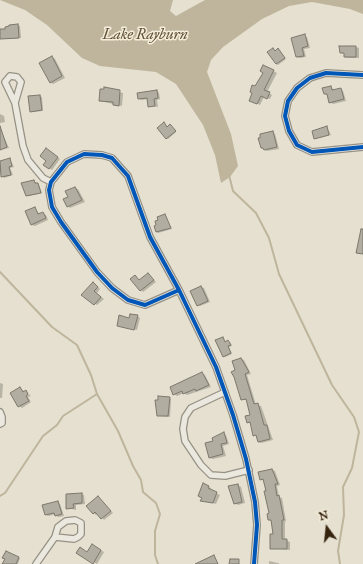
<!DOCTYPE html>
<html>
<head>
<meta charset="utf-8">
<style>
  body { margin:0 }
  #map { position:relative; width:363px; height:564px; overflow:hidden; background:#e5e0cf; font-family:"IM FELL Great Primer",serif }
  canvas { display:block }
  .north { position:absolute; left:307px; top:508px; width:40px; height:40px; -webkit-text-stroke:3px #f4eeda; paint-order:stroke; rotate:345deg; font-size:11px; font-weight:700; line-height:16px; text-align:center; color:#35230e }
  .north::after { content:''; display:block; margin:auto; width:14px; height:18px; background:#35230e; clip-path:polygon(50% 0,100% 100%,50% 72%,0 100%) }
</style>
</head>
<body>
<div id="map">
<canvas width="363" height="564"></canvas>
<div class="north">N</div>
</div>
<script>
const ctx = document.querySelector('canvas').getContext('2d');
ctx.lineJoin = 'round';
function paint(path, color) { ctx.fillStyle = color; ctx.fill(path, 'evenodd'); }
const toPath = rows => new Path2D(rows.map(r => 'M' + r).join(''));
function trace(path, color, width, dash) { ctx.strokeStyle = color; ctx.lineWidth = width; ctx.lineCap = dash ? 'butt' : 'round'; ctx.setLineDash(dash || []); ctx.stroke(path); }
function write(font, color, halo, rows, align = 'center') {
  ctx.font = font + ' "IM FELL Great Primer",serif'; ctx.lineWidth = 3; ctx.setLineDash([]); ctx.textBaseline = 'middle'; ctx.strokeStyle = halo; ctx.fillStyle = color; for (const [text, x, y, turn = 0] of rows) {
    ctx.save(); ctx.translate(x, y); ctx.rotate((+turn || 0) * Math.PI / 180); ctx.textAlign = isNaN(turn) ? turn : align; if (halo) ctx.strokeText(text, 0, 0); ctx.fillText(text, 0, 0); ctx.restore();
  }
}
paint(toPath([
  [0,0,173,0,170,11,176,16,205,0,363,0,363,14,350,9,312,2,289,6,262,19,223,47,211,60,207,72,231,134,238,166,230,177,221,183,215,155,203,125,176,84,156,72,100,66,82,58,47,25,25,10]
]), '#bfb59d');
paint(toPath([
  [18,25,20,26,21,38,0,39,0,30,6,30,10,26],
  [304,36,307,37,310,48,304,49,306,57,300,58,297,57],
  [356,47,359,48,359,58,348,58,345,57,345,54,341,52],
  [278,49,286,59,278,65,276,64,275,52],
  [52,57,55,59,65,78,53,84,50,82],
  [264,66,277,73,267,92,272,95,270,99,264,97,260,105,253,102,256,88,264,72],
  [331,87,334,90,341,89,343,91,346,101,333,104,330,102,327,95,325,94],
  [114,91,123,93,122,106,100,101],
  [157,91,159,93,160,99,157,100,158,107,149,106,148,99,142,100,139,99],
  [40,96,42,97,43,111,32,112,31,111,29,97],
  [0,114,4,116,5,122,0,123],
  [165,125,168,127,172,127,176,132,168,139,167,138],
  [327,127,331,135,315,139],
  [272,132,275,134,279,149,267,151,262,147],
  [3,135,9,148,1,150,0,136],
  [49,151,60,159,52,170,49,168,48,160],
  [10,159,14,167,10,168,13,175,4,178,0,172,0,162],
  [34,181,39,185,42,193,29,196,27,195],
  [75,188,78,189,85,202,70,208,68,206,69,197],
  [35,208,40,215,43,213,46,215,48,220,35,226,32,225,26,212],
  [165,216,172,229,158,233,157,232],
  [148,274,156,282,143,292,141,290,135,276,140,281],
  [96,285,100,289,97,293,104,299,97,305,83,295],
  [201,287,204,288,210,302,200,306,198,305],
  [137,316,140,318,137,330,121,327,130,319],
  [223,338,226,342,230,342,232,346,229,347,232,354,225,357,224,356],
  [241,359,244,360,251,374,247,375,256,405,261,406,273,440,261,443,258,442,251,424,248,422,252,416,247,400,242,400,236,370],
  [202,373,205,375,211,387,187,395,184,393,177,396,174,394],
  [0,383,3,384,2,398,0,398],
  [20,388,31,396,28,397,31,402,22,408,19,406],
  [169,398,171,399,170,417,159,416],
  [223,434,226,435,229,444,223,446,226,456,213,459,210,458,214,441],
  [272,470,275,471,280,485,277,486,279,497,282,498,286,521,285,522,285,540,290,542,290,550,271,548,274,535,271,521,269,520,270,514,267,492,264,481,261,479],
  [238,485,241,487,245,503,238,505,235,503],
  [209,487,211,488,210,490,220,495,216,504,202,500],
  [81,494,84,495,85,504,76,505,76,510,67,508],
  [98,497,113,513,104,520,98,513,96,515,93,513],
  [58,502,60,504,64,516,58,517,55,514,49,516,46,515],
  [92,545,104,552,97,564,78,553,88,553],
  [6,552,20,558,18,564,3,564],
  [269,561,278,563,280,564,269,564]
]), '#0003');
trace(toPath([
  [229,175,233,191,256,213,269,238,279,274,332,385,354,417,359,432,352,468,343,487,344,515,338,551,340,564],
  [0,272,52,327,77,345,91,375,97,394,118,431,133,466,141,480,143,492,156,503,160,514,155,531,155,555,158,564],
  [0,496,5,493,43,436,57,425,63,416,97,394]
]), '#bfb59d', 2);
const building = toPath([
  [18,24,19,38,0,39,0,29,5,29,5,27,9,26,9,25,18,24],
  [305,34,308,46,302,48,304,56,296,57,291,38,305,34],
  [339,46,356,46,356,57,344,57,344,53,340,53,339,46],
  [273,48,275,51,278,48,285,58,276,64,267,52,273,48],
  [52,56,62,76,50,83,39,63,52,56],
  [263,65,274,70,264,90,270,92,267,99,261,96,257,104,249,101,252,93,250,92,252,85,255,86,263,73,260,71,263,65],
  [331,86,332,90,341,88,344,99,329,103,327,94,324,94,322,88,331,86],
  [104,87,120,90,119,106,113,105,113,102,99,101,100,89,104,89,104,87],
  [157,90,158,98,154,99,155,106,148,107,147,98,138,99,137,93,157,90],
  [40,95,42,110,30,112,28,96,40,95],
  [164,122,167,127,170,124,176,131,166,139,157,128,164,122],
  [0,126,7,147,0,150,0,126],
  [327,126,329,135,314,139,312,131,327,126],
  [273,131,277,147,264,150,263,148,261,148,258,138,260,138,260,134,273,131],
  [46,148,58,157,49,169,43,165,46,161,40,156,46,148],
  [10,158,12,166,9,167,11,175,1,177,0,161,10,158],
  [34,180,35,183,38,183,41,193,26,196,21,183,34,180],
  [75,187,82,200,67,207,63,199,68,197,65,191,75,187],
  [35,207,38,214,43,212,46,218,31,225,25,211,35,207],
  [165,214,171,228,156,232,154,226,156,225,155,221,158,220,157,217,165,214],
  [361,229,363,229,363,254,356,253,361,229],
  [148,273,154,280,140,291,130,279,135,275,139,280,148,273],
  [93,282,98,287,94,291,101,297,94,305,81,295,93,282],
  [201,286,208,301,197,306,190,291,201,286],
  [130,314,138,315,134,330,117,326,119,315,129,318,130,314],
  [223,337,225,342,228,340,231,345,228,346,231,353,223,357,215,340,223,337],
  [241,358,249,372,245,374,254,404,258,403,264,425,267,425,270,439,258,442,256,435,253,436,250,422,247,423,245,416,250,415,246,399,241,400,234,377,231,372,235,370,232,361,241,358],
  [202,372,209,385,196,391,195,389,183,394,182,391,173,395,170,387,202,372],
  [20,387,23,392,26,390,28,394,26,396,29,401,18,407,10,393,20,387],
  [158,396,170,397,168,416,157,416,155,400,158,400,158,396],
  [224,432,227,443,221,444,223,454,209,458,205,443,213,441,212,438,224,432],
  [272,469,278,484,275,484,277,496,279,495,284,520,282,520,282,539,287,539,287,549,270,549,270,534,273,534,271,520,268,520,267,514,269,513,264,491,266,491,263,479,260,480,258,472,272,469],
  [203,483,209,486,208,488,217,492,213,503,200,501,202,498,198,496,203,483],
  [238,484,242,502,234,504,228,486,238,484],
  [82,493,82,503,73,504,74,508,66,509,66,494,82,493],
  [98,496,111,511,101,519,95,512,93,514,86,506,98,496],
  [58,501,62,514,55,516,54,513,45,515,42,505,58,501],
  [92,544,101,550,93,564,76,553,80,547,87,552,92,544],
  [6,551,19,557,16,564,2,564,5,559,2,558,6,551],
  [214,555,218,564,195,564,214,555],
  [230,559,239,559,239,564,229,564,230,559]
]);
paint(building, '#b2ada1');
trace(building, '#7d786c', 1);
const minor = toPath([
  [363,75,326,73,310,78,297,88,288,101,285,116,289,131,297,145,312,152,363,147],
  [15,103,5,82,10,76,17,77,21,82,15,103,23,146,28,160,43,178,51,182],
  [179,290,145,305,128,300,112,288,97,272,61,222,52,207,49,190,51,182,67,162,84,154,102,155,112,158,128,176,150,237,179,290,216,367,233,415,246,459,255,502,257,525,254,564],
  [225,392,191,408,185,417,183,429,185,441,201,465,211,475,225,476,249,470],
  [0,412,2,417,2,423,0,424],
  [36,564,55,537,58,527,66,521,75,520,81,523,81,534,78,537,74,539,55,537]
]);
trace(minor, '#969185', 8);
trace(minor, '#ebe8df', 5.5);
trace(toPath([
  [363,75,326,73,310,78,297,88,288,101,285,116,289,131,297,145,312,152,363,147],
  [179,290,145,305,128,300,112,288,97,272,61,222,52,207,49,190,51,182,67,162,84,154,102,155,112,158,128,176,150,237,179,290,216,367,233,415,246,459,255,502,257,525,254,564]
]), '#0057b8', 4);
write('italic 15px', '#605038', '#f4eeda', [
  ["Lake Rayburn",145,35]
]);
</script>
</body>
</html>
